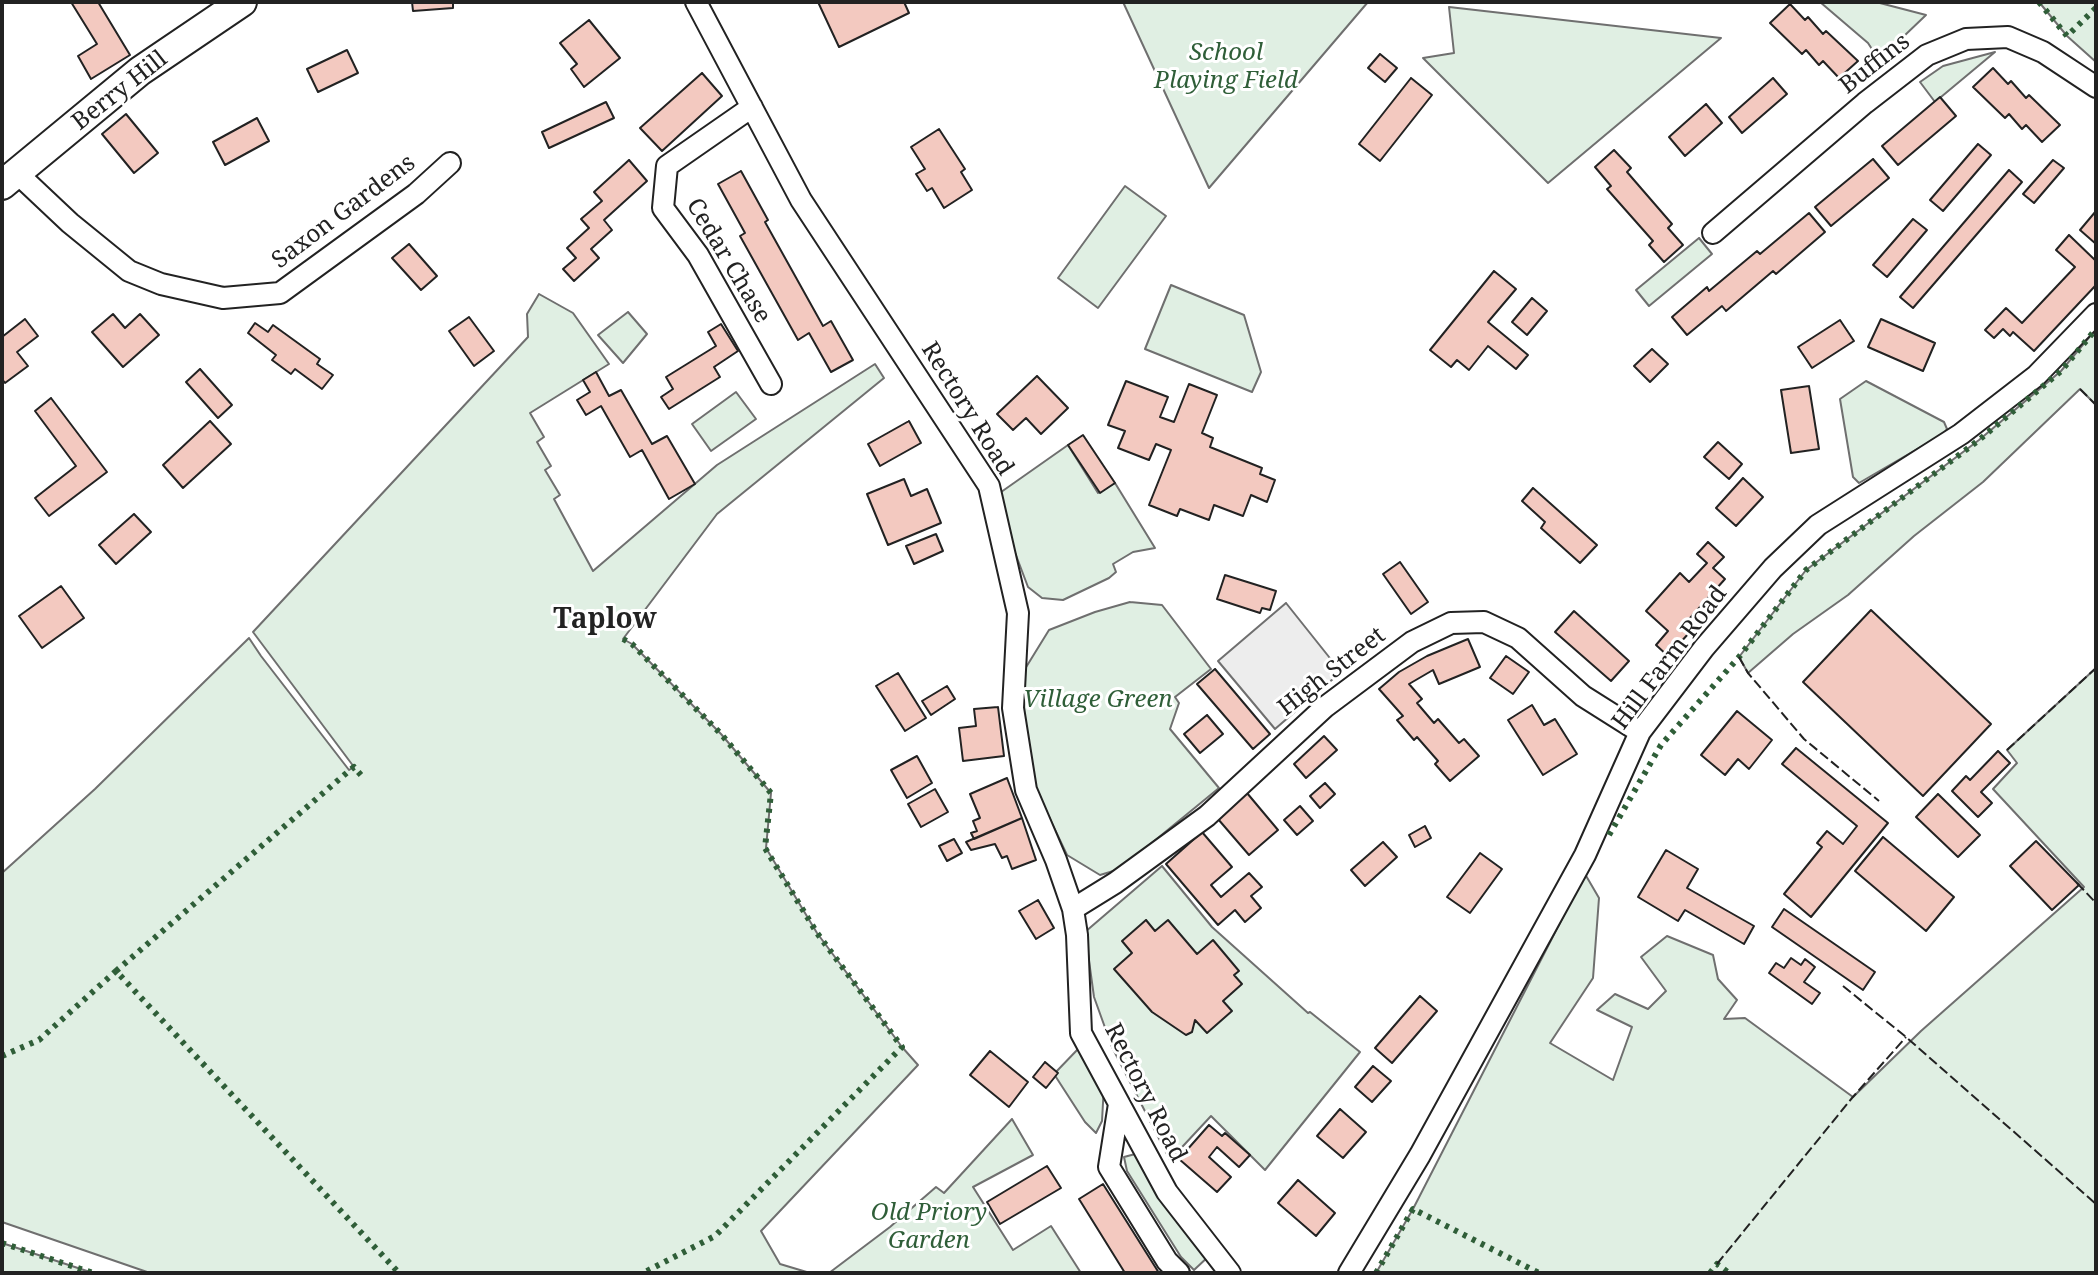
<!DOCTYPE html>
<html>
<head>
<meta charset="utf-8">
<style>
  body { margin:0 }
  #map { position:relative; width:2098px; height:1275px; overflow:hidden; background:#fff; font-family:"Noto Serif",serif }
  canvas { display:block }
  .frame { position:absolute; inset:0; border:4px solid #222; pointer-events:none }
</style>
</head>
<body>
<div id="map">
<canvas width="2098" height="1275"></canvas>
<div class="frame"></div>
</div>
<script>
const ctx = document.querySelector('canvas').getContext('2d');
ctx.lineJoin = 'round';
function paint(path, color) { ctx.fillStyle = color; ctx.fill(path, 'evenodd'); }
const toPath = rows => new Path2D(rows.map(r => 'M' + r).join(''));
function trace(path, color, width, dash) { ctx.strokeStyle = color; ctx.lineWidth = width; ctx.lineCap = dash ? 'butt' : 'round'; ctx.setLineDash(dash || []); ctx.stroke(path); }
function write(font, color, halo, rows, align = 'center') {
  ctx.font = font + ' "Noto Serif",serif'; ctx.lineWidth = 6; ctx.setLineDash([]); ctx.textBaseline = 'middle'; ctx.strokeStyle = halo; ctx.fillStyle = color; for (const [text, x, y, turn = 0] of rows) {
    ctx.save(); ctx.translate(x, y); ctx.rotate((+turn || 0) * Math.PI / 180); ctx.textAlign = isNaN(turn) ? turn : align; if (halo) ctx.strokeText(text, 0, 0); ctx.fillText(text, 0, 0); ctx.restore();
  }
}
const green = toPath([
  [1123,2,1368,2,1209,188,1123,2],
  [1820,2,1876,2,1926,15,1879,60,1868,43,1820,2],
  [2039,2,2096,2,2096,62,2067,36,2039,2],
  [1449,7,1721,38,1548,183,1423,58,1454,53,1449,7],
  [1995,52,1935,102,1920,82,1943,66,1995,52],
  [1125,186,1166,216,1098,308,1058,278,1125,186],
  [1699,238,1712,254,1649,306,1636,290,1699,238],
  [1171,285,1244,315,1261,372,1252,392,1145,349,1171,285],
  [539,294,573,313,609,364,530,413,544,437,537,442,551,466,545,470,560,495,554,499,593,571,717,465,875,364,884,378,717,514,623,639,632,644,721,734,771,793,766,848,817,933,902,1047,918,1065,761,1231,780,1264,810,1273,150,1273,2,1222,2,873,95,789,249,638,261,656,349,770,354,767,253,632,528,337,527,314,539,294],
  [628,312,647,334,623,363,598,335,628,312],
  [2096,329,2096,405,2080,389,1983,482,1914,536,1848,595,1793,634,1748,673,1739,657,1806,570,1979,440,2061,371,2096,329],
  [1866,381,1944,422,1947,429,1943,434,1859,483,1853,477,1840,399,1866,381],
  [736,392,756,419,711,451,692,424,736,392],
  [1068,445,1098,493,1115,483,1155,548,1133,552,1113,564,1116,572,1109,578,1063,600,1042,598,1028,587,994,497,1068,445],
  [1130,602,1162,605,1211,669,1175,697,1179,703,1170,729,1219,788,1120,869,1100,875,1067,855,1038,794,1023,738,1020,677,1049,630,1095,612,1130,602],
  [2096,668,2096,1273,1376,1273,1413,1209,1585,874,1599,898,1593,978,1550,1043,1613,1080,1632,1027,1597,1010,1615,994,1648,1009,1666,991,1641,957,1667,936,1713,955,1718,979,1737,1000,1724,1019,1745,1018,1853,1097,1921,1031,2084,887,1993,789,2017,763,2007,750,2096,668],
  [1162,866,1212,927,1308,1013,1310,1012,1360,1052,1265,1170,1211,1116,1170,1160,1112,1047,1094,997,1085,932,1162,866],
  [1079,1048,1104,1085,1102,1121,1096,1133,1085,1122,1054,1074,1079,1048],
  [1012,1119,1033,1155,973,1187,1013,1250,1051,1226,1081,1273,829,1273,890,1227,936,1187,944,1193,1012,1119],
  [1139,1153,1210,1255,1194,1270,1181,1257,1127,1171,1124,1157,1139,1153],
  [2,1243,93,1273,2,1273,2,1243]
]);
paint(green, '#e0efe3');
trace(green, '#6f6f6f', 2);
const parking = toPath([
  [1286,603,1341,672,1275,729,1218,661,1286,603]
]);
paint(parking, '#ededed');
trace(parking, '#6f6f6f', 2);
const building = toPath([
  [71,2,98,2,130,55,91,79,78,56,97,44,71,2],
  [412,2,453,2,453,8,413,11,412,2],
  [818,2,904,2,909,13,839,47,818,2],
  [1790,4,1805,20,1808,17,1823,34,1826,31,1858,61,1839,78,1823,61,1819,65,1806,50,1802,54,1770,23,1790,4],
  [589,20,620,58,584,87,571,69,577,64,560,43,589,20],
  [347,50,358,73,318,92,307,69,347,50],
  [1380,54,1397,68,1385,82,1368,68,1380,54],
  [1993,68,2008,84,2011,81,2026,98,2029,95,2060,125,2042,142,2026,125,2022,129,2009,114,2005,118,1973,87,1993,68],
  [702,73,722,96,662,151,640,128,702,73],
  [1411,78,1432,95,1380,161,1359,144,1411,78],
  [1773,78,1787,94,1742,133,1729,117,1773,78],
  [1940,97,1956,116,1898,165,1882,146,1940,97],
  [606,102,614,118,549,148,542,132,606,102],
  [1706,104,1722,123,1685,156,1669,137,1706,104],
  [126,114,158,153,134,173,102,134,126,114],
  [257,118,269,141,225,165,213,142,257,118],
  [939,129,965,169,961,172,972,190,944,208,932,188,927,191,916,174,925,169,911,147,939,129],
  [1978,144,1991,155,1943,211,1930,200,1978,144],
  [1614,150,1631,168,1627,172,1672,224,1668,228,1683,245,1664,262,1649,245,1653,241,1607,189,1611,186,1595,167,1614,150],
  [1873,159,1889,178,1831,226,1815,207,1873,159],
  [629,160,647,181,604,220,612,230,591,249,599,258,574,281,563,269,576,258,567,248,589,228,581,219,602,201,594,192,629,160],
  [2053,160,2064,168,2034,203,2023,194,2053,160],
  [2009,170,2022,182,1913,308,1900,297,2009,170],
  [741,171,768,220,765,222,823,326,831,321,853,360,831,372,809,333,798,340,740,236,745,233,718,184,741,171],
  [2096,211,2096,244,2080,230,2096,211],
  [1809,213,1825,232,1776,274,1773,271,1726,311,1722,306,1687,335,1672,317,1707,287,1709,291,1757,251,1760,254,1809,213],
  [1913,219,1927,230,1887,277,1873,265,1913,219],
  [2069,235,2096,261,2096,285,2034,351,2013,332,2010,336,2003,329,1994,338,1985,330,2006,308,2022,323,2075,267,2056,250,2069,235],
  [409,244,437,276,421,290,392,258,409,244],
  [1494,271,1516,289,1488,322,1528,355,1516,369,1488,346,1469,370,1457,360,1451,367,1430,350,1494,271],
  [1532,298,1547,311,1527,335,1512,322,1532,298],
  [113,314,125,328,140,314,159,335,123,367,92,332,113,314],
  [469,317,494,351,474,366,449,331,469,317],
  [25,319,38,336,17,352,28,366,5,383,2,379,2,337,25,319],
  [1881,319,1935,343,1923,371,1868,347,1881,319],
  [1840,320,1854,341,1812,368,1798,347,1840,320],
  [255,323,268,332,273,325,320,359,317,364,333,375,322,389,295,369,291,374,272,360,276,355,248,333,255,323],
  [721,324,738,351,714,367,720,377,669,409,661,397,673,389,666,377,716,346,708,332,721,324],
  [1652,349,1668,364,1650,382,1634,366,1652,349],
  [200,369,232,405,218,418,186,382,200,369],
  [596,372,609,396,621,390,652,444,667,436,695,484,669,499,642,450,630,457,601,406,586,415,577,400,590,392,583,380,596,372],
  [1037,376,1068,408,1041,434,1026,418,1013,430,997,414,1037,376],
  [1126,381,1168,397,1160,417,1174,422,1189,384,1217,395,1202,433,1213,438,1210,447,1262,468,1260,474,1275,480,1267,502,1251,495,1243,516,1214,505,1209,520,1180,509,1177,516,1149,505,1171,450,1156,444,1149,460,1118,448,1125,431,1108,425,1126,381],
  [1809,386,1819,449,1791,453,1781,390,1809,386],
  [51,398,107,472,49,516,35,498,76,466,35,411,51,398],
  [210,421,231,444,183,488,163,465,210,421],
  [909,421,921,443,880,466,868,444,909,421],
  [1083,435,1115,483,1100,493,1068,445,1083,435],
  [1718,442,1742,464,1729,479,1704,457,1718,442],
  [1743,478,1763,497,1736,526,1716,508,1743,478],
  [904,479,911,496,927,489,941,523,888,545,867,494,904,479],
  [1533,488,1597,545,1580,563,1541,528,1545,522,1522,501,1533,488],
  [134,514,151,532,116,564,99,545,134,514],
  [936,534,943,551,914,564,906,546,936,534],
  [1708,542,1724,557,1713,568,1725,579,1682,627,1689,633,1668,656,1656,645,1668,631,1646,611,1680,573,1689,582,1707,563,1697,554,1708,542],
  [1400,562,1428,602,1411,614,1383,574,1400,562],
  [1225,575,1276,591,1270,610,1262,608,1260,613,1217,599,1225,575],
  [61,586,84,618,42,648,19,616,61,586],
  [1871,610,1991,724,1923,796,1803,682,1871,610],
  [1574,611,1629,661,1611,681,1555,632,1574,611],
  [1468,639,1480,667,1439,684,1433,670,1409,684,1422,699,1417,703,1434,723,1438,719,1459,743,1464,739,1479,756,1450,781,1435,764,1438,761,1417,737,1414,740,1397,720,1403,716,1379,689,1399,672,1427,656,1468,639],
  [1506,656,1529,672,1513,694,1490,678,1506,656],
  [1215,669,1270,734,1253,749,1197,684,1215,669],
  [898,673,926,718,905,731,876,686,898,673],
  [947,686,955,699,931,715,922,701,947,686],
  [1532,705,1544,725,1555,719,1577,754,1543,775,1508,720,1532,705],
  [998,707,1004,756,963,761,959,728,976,726,974,709,998,707],
  [1737,711,1772,740,1749,769,1738,759,1725,775,1701,755,1737,711],
  [1207,715,1223,734,1200,753,1184,734,1207,715],
  [1324,736,1337,750,1306,778,1294,764,1324,736],
  [1796,748,1888,823,1811,917,1784,894,1822,847,1817,843,1827,831,1843,844,1857,826,1782,764,1796,748],
  [1998,751,2010,763,1981,792,1992,803,1978,817,1952,791,1966,776,1970,780,1998,751],
  [917,756,932,783,907,798,891,770,917,756],
  [1007,778,1022,818,974,839,971,833,977,831,973,821,980,818,970,794,1007,778],
  [1325,783,1335,794,1320,808,1310,796,1325,783],
  [935,789,948,812,921,827,908,804,935,789],
  [1247,793,1278,830,1249,855,1218,819,1247,793],
  [1938,794,1980,835,1958,857,1916,817,1938,794],
  [1300,806,1313,821,1297,835,1284,820,1300,806],
  [1022,818,1036,860,1012,869,1007,856,1002,858,995,844,971,850,966,842,1022,818],
  [1425,826,1431,838,1415,847,1409,835,1425,826],
  [1202,832,1232,867,1211,885,1221,897,1249,873,1262,887,1251,896,1261,908,1245,922,1235,910,1218,925,1166,864,1202,832],
  [1883,837,1954,897,1926,931,1855,871,1883,837],
  [954,839,962,853,947,861,939,846,954,839],
  [2036,841,2079,885,2052,910,2010,866,2036,841],
  [1383,842,1397,857,1365,886,1351,870,1383,842],
  [1666,850,1698,869,1687,888,1754,926,1744,944,1685,910,1678,921,1638,897,1666,850],
  [1480,853,1502,869,1470,913,1447,897,1480,853],
  [1038,900,1054,928,1036,939,1019,911,1038,900],
  [1784,909,1875,972,1863,990,1772,927,1784,909],
  [1146,920,1155,931,1168,920,1197,954,1213,940,1239,971,1234,975,1242,984,1223,1001,1232,1011,1207,1033,1195,1020,1192,1032,1186,1035,1152,1012,1114,969,1132,953,1122,941,1146,920],
  [1791,958,1801,965,1805,959,1815,967,1804,982,1820,993,1812,1004,1769,973,1776,963,1784,968,1791,958],
  [1420,996,1437,1011,1392,1063,1375,1048,1420,996],
  [990,1051,1028,1082,1009,1107,970,1075,990,1051],
  [1045,1062,1058,1073,1046,1088,1033,1077,1045,1062],
  [1373,1066,1391,1081,1372,1102,1355,1087,1373,1066],
  [1340,1109,1366,1132,1343,1158,1317,1136,1340,1109],
  [1209,1125,1222,1136,1225,1133,1250,1155,1239,1167,1217,1147,1209,1157,1231,1177,1217,1192,1179,1159,1209,1125],
  [1047,1166,1061,1188,1000,1224,987,1202,1047,1166],
  [1298,1180,1335,1213,1316,1236,1278,1203,1298,1180],
  [1103,1184,1159,1273,1125,1273,1079,1199,1103,1184]
]);
paint(building, '#f3c9c0');
trace(building, '#222', 2);
const street = toPath([
  [696,2,801,200,989,486,1018,613,1013,708,1026,790,1056,860,1073,909,1077,935,1081,1033,1167,1192,1230,1273],
  [752,107,667,166,663,208,698,255,771,384],
  [18,174,70,223,129,271,161,284,223,298,280,293,416,194,450,163],
  [1713,233,1865,103,1927,55,1966,39,2008,37,2043,52,2096,87],
  [1073,909,1115,883,1207,816,1325,707,1412,642,1451,623,1484,622,1518,638,1583,696,1640,732],
  [1119,1104,1109,1167,1167,1261,1179,1273],
  [1349,1273,1420,1155,1585,855,1640,732,1704,648,1773,568,1818,525,1961,434,2036,376,2096,314]
]);
const secondary = toPath([
  [2,185,140,71,242,2]
]);
trace(street, '#222', 24);
trace(secondary, '#222', 32);
trace(street, '#fff', 20);
trace(secondary, '#fff', 28);
trace(toPath([
  [2039,2,2067,36,2096,8],
  [623,639,632,644,721,734,771,793,765,848,817,933,902,1047,715,1236,643,1273],
  [1609,835,1661,745,1739,657,1806,570,1979,440,2061,371,2096,329],
  [116,971,350,770,354,767,361,775],
  [2,1056,39,1040,116,971,399,1273],
  [2,1243,93,1273],
  [1376,1273,1413,1209,1539,1273],
  [1710,1273,1717,1264,1729,1273]
]), '#2f5e38', 6, [4, 6]);
trace(toPath([
  [2080,389,2096,405],
  [1739,657,1748,673,1804,739,1879,801],
  [2007,750,2096,668],
  [2077,883,2096,903],
  [1843,986,1906,1037,2096,1204],
  [1717,1264,1852,1098,1906,1037]
]), '#222', 2, [10, 4]);
write('italic 24px', '#2f5e38', '#fff', [
  ["School",1226,53],
  ["Playing Field",1226,81],
  ["Village Green",1098,700],
  ["Old Priory",929,1213],
  ["Garden",929,1241]
]);
write('24px', '#222', '#fff', [
  ["Buffins",1875,64,-38],
  ["Berry Hill",120,91,-38],
  ["Saxon Gardens",344,212,-37],
  ["Cedar Chase",728,261,59],
  ["Rectory Road",967,409,58],
  ["Hill Farm Road",1670,658,-53],
  ["High Street",1332,672,-38],
  ["Rectory Road",1145,1093,63]
]);
write('bold 28px', '#222', '#fff', [
  ["Taplow",605,620]
]);
</script>
</body>
</html>
